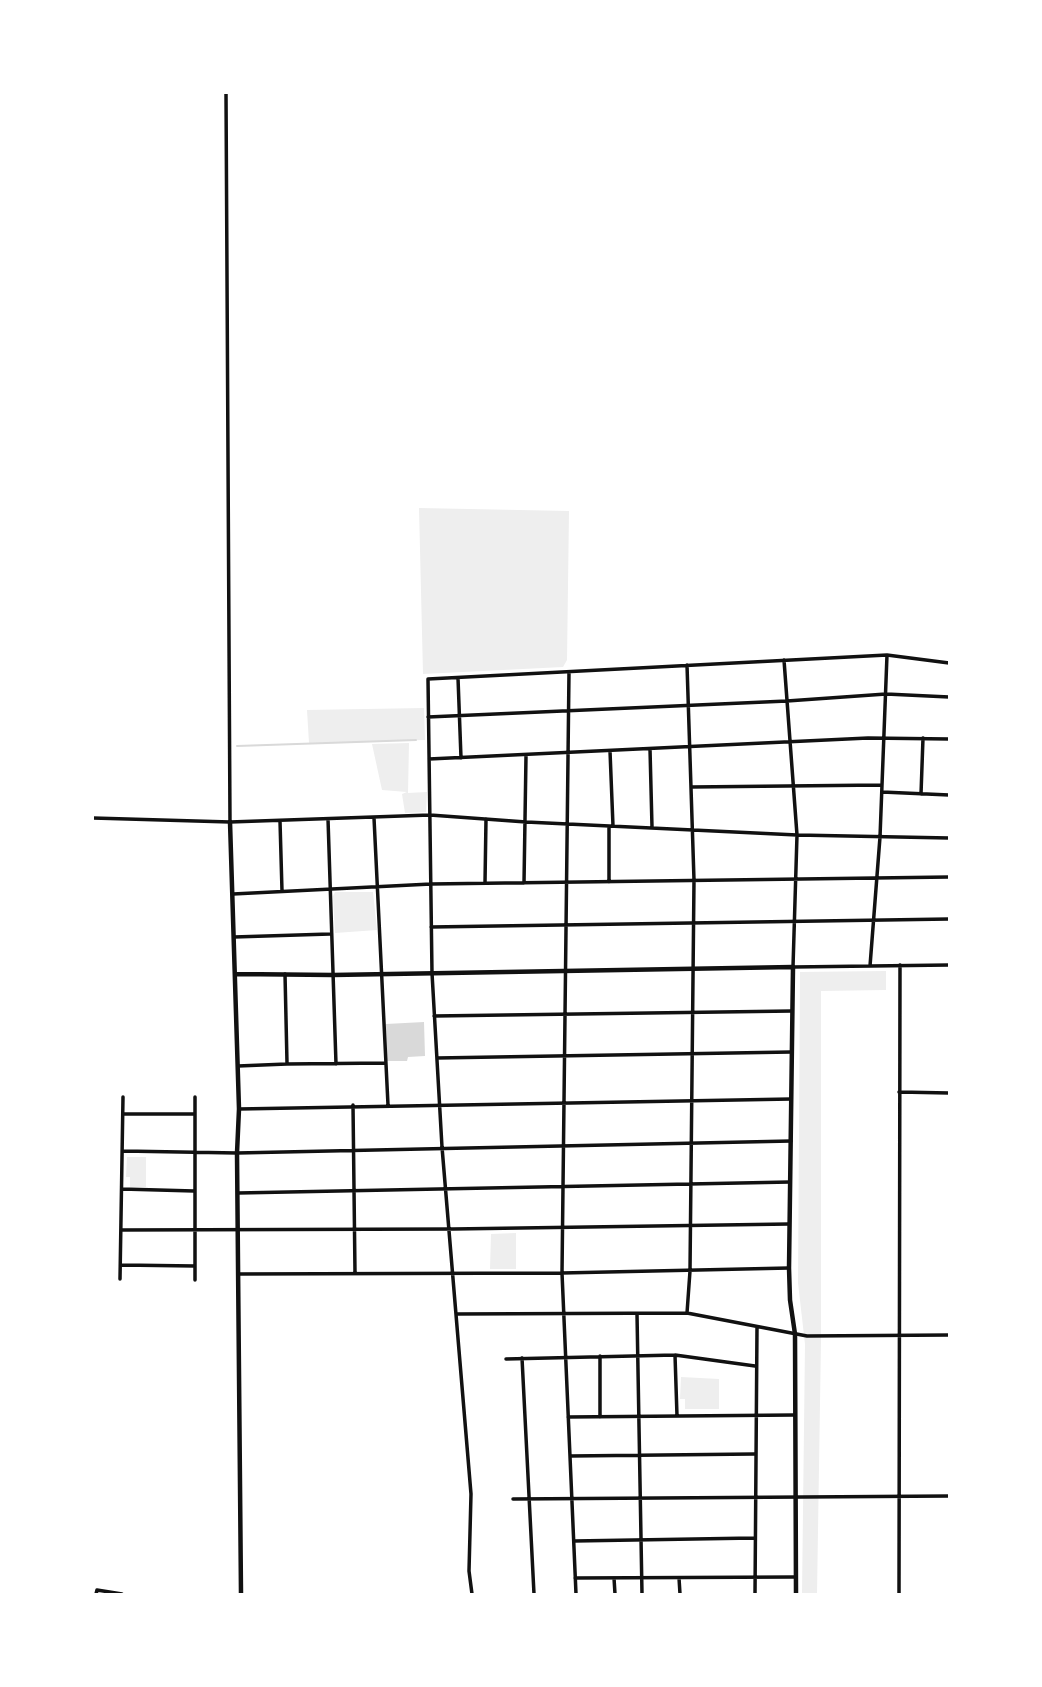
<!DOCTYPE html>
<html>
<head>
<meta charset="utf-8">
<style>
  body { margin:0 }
  #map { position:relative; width:1042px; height:1687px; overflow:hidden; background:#fff; font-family:Figtree,sans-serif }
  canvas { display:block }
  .frame { position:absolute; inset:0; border:94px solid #fff; pointer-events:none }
</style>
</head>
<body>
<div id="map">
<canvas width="1042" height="1687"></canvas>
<div class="frame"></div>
</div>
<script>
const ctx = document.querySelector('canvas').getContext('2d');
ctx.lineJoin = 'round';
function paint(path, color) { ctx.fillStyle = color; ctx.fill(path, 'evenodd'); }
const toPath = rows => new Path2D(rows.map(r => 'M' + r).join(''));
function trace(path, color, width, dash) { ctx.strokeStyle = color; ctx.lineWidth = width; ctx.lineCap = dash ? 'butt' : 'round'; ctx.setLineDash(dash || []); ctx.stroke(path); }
paint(toPath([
  [419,508,569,511,567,660,563,667,423,674],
  [424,708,425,740,309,743,307,710],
  [409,743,408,793,427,792,426,812,405,813,402,794,407,792,382,790,372,744],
  [335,892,373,892,377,930,335,933,333,896],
  [886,971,886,990,821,991,821,1340,817,1594,802,1594,805,1344,798,1283,800,972],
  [127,1157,146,1157,146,1187,130,1187,130,1177,126,1177],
  [516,1233,516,1269,490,1269,491,1234],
  [681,1377,719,1379,719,1409,685,1409,685,1399,680,1399]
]), '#eee');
paint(toPath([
  [424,1022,425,1056,408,1057,407,1061,387,1061,386,1024]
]), '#d9d9d9');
trace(toPath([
  [237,746,416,740]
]), '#d9d9d9', 2);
trace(toPath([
  [226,93,230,822],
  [784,660,797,835,793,967,949,965],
  [569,672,562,1273,576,1594],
  [458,678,461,758],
  [428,717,787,701,886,694,949,697],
  [650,749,652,827],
  [610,751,613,826],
  [429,759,868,738,949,739],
  [691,787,882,785],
  [882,792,949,795],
  [921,794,923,738],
  [93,818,230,822,430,815,526,822,797,835,949,838],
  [374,818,388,1105],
  [328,819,336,1064],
  [280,821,282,891],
  [609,826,609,882],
  [485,883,486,819],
  [524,883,526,756],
  [233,894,431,884,949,877],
  [431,927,949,919],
  [234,937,330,934],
  [870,966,880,837,887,655],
  [285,974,287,1063],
  [434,1016,792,1011],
  [437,1058,791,1052],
  [238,1066,287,1064,386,1063],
  [899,1092,949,1093],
  [195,1097,195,1280],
  [353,1105,355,1273],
  [239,1109,791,1099],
  [124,1114,194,1114],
  [123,1151,237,1153,791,1141],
  [122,1189,194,1191],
  [238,1193,790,1182],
  [121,1230,453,1229,789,1224],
  [121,1265,195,1266],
  [239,1274,562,1273,789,1268],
  [120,1279,123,1097],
  [687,1313,690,1271,694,880,687,665],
  [456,1314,687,1313,807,1336,949,1335],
  [637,1314,642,1594],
  [675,1355,677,1416],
  [600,1356,600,1417],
  [522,1358,534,1594],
  [506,1359,675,1355,755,1366],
  [568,1417,794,1415],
  [570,1456,754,1454],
  [513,1499,949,1496],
  [574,1541,754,1538],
  [575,1578,794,1577],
  [614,1578,615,1594],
  [679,1578,680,1594],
  [96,1594,97,1590,122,1594],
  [472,1594,469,1571,471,1494,442,1147,432,973,428,679,887,655,949,663],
  [755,1594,757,1327],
  [899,1594,900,965]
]), '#111', 3.5);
trace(toPath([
  [230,822,239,1109,237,1153,241,1594],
  [236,974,333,975,793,967,789,1268,790,1300,795,1334,796,1594]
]), '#111', 4.5);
</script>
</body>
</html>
